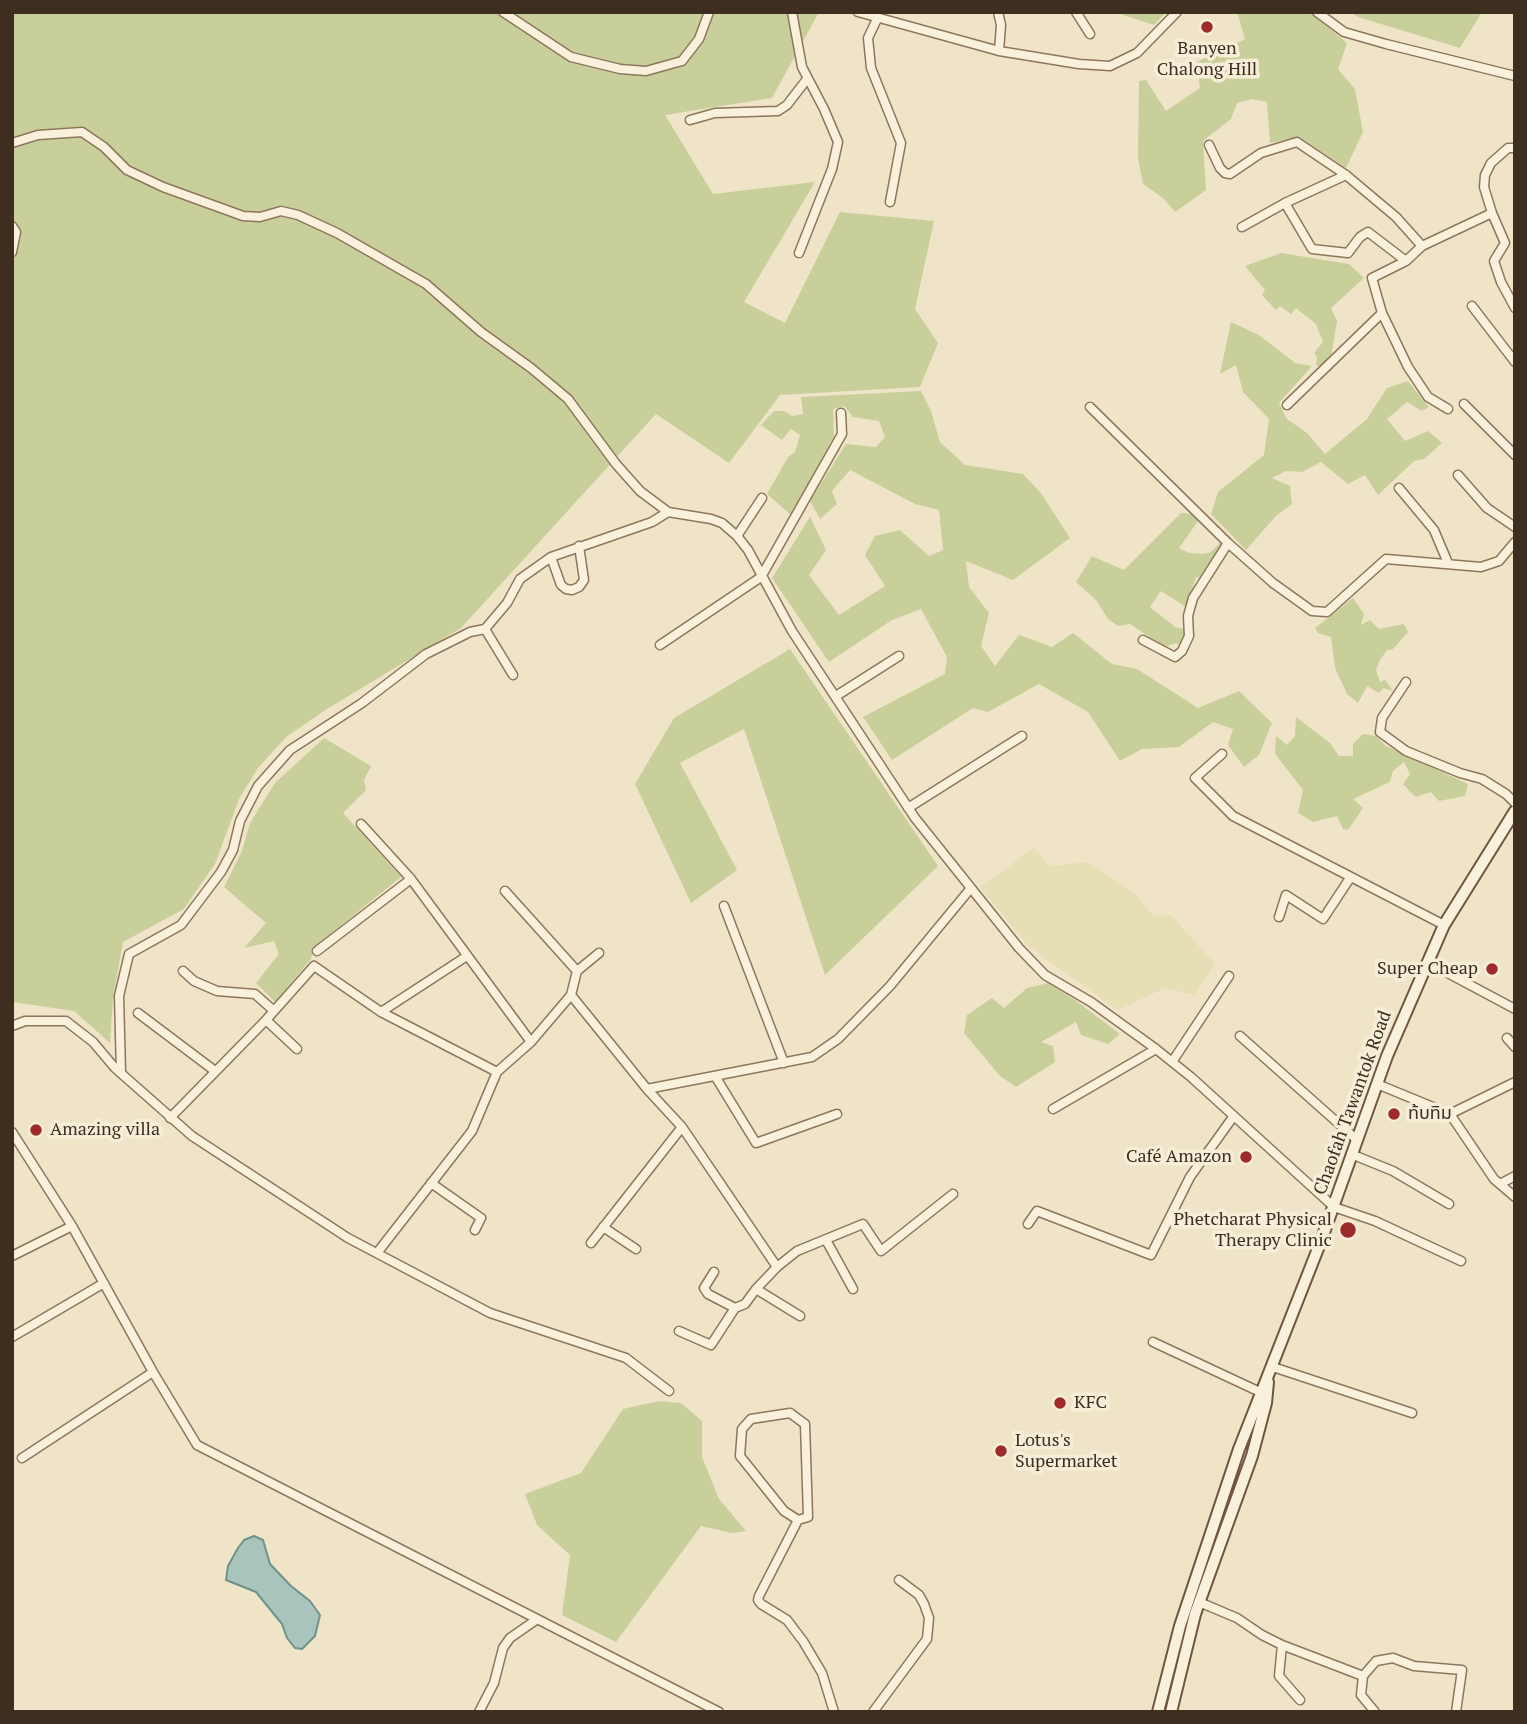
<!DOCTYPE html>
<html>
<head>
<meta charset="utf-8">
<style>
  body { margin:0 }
  #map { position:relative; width:1527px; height:1724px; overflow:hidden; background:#f0e4c8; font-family:"PT Serif",serif }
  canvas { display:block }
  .frame { position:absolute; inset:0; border:14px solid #3d2e20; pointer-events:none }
</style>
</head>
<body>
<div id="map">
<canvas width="1527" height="1724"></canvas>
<div class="frame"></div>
</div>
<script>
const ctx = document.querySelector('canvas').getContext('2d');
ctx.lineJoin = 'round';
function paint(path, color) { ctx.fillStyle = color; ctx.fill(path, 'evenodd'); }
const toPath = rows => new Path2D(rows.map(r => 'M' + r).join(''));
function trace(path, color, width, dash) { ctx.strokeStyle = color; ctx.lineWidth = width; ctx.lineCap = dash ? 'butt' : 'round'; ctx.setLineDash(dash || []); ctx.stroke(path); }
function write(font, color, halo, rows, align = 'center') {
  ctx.font = font + ' "PT Serif","Noto Sans Thai",serif'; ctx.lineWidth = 7; ctx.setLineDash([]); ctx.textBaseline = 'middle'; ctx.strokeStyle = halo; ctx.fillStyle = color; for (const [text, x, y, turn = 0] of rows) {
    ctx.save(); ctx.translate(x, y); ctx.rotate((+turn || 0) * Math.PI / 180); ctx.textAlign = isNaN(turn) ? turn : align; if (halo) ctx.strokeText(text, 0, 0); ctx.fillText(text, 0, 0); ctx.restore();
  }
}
paint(toPath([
  [1034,848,1050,866,1088,862,1133,892,1154,916,1171,915,1215,964,1195,995,1165,988,1118,1010,1029,947,980,887]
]), '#e6deb5');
paint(toPath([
  [12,12,819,12,772,98,665,115,713,194,815,182,744,302,785,323,840,212,934,221,915,309,938,343,920,387,780,395,729,463,656,414,461,628,327,709,286,737,258,768,239,799,215,864,184,909,123,942,113,998,110,1043,74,1011,12,1002],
  [1121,12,1166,12,1154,25,1123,15],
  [1237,12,1309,12,1347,43,1338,69,1355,89,1363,132,1346,168,1300,137,1270,143,1267,102,1252,99,1237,103,1231,119,1203,141,1206,190,1175,212,1163,198,1143,184,1138,158,1139,81,1146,80,1166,111,1200,88,1197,62,1245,39],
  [1349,12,1482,12,1460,48,1358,17],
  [1281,253,1349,264,1364,278,1331,308,1337,321,1331,357,1320,367,1316,365,1317,357,1314,353,1323,342,1316,324,1296,308,1291,314,1280,306,1276,310,1262,295,1265,290,1245,266],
  [1231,322,1259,335,1295,363,1312,366,1279,403,1287,419,1307,433,1325,454,1367,419,1387,388,1408,381,1429,407,1422,411,1407,402,1387,419,1405,441,1428,431,1442,443,1424,459,1414,461,1378,495,1365,475,1348,484,1321,462,1302,472,1286,471,1272,478,1290,486,1292,504,1276,516,1246,550,1211,514,1218,492,1264,455,1269,419,1243,392,1236,365,1220,374],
  [921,391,931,411,940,442,965,465,1023,474,1041,493,1070,538,1013,580,966,561,969,587,989,613,981,646,995,666,1019,635,1052,647,1073,633,1112,664,1137,669,1198,708,1239,691,1272,723,1259,755,1244,767,1228,745,1233,729,1213,722,1179,747,1142,749,1120,761,1088,712,1039,684,988,712,973,708,892,760,863,717,945,674,947,657,921,609,892,620,829,662,772,578,810,517,826,550,809,575,839,615,885,586,865,555,875,536,900,530,929,556,943,550,939,510,915,504,850,470,832,491,837,504,820,519,810,501,846,444,876,447,885,437,879,421,853,417,844,406,833,409,834,436,791,515,767,494,788,457,795,452,800,435,791,429,782,440,761,425,774,411,784,411,792,416,803,414,801,397],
  [1181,513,1194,514,1199,520,1179,548,1189,553,1203,554,1211,552,1220,543,1221,547,1202,578,1196,577,1186,607,1161,591,1150,607,1175,627,1183,629,1185,636,1182,646,1175,643,1165,647,1130,624,1118,626,1108,619,1096,600,1076,582,1092,556,1124,570],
  [1353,598,1364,614,1361,625,1370,620,1379,629,1404,624,1408,632,1393,649,1387,650,1380,660,1376,670,1380,682,1385,680,1393,691,1383,688,1379,693,1367,686,1358,703,1347,694,1335,668,1331,637,1318,633,1315,628],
  [790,649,938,866,825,975,744,729,680,763,737,870,691,903,635,784,674,718],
  [1296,717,1330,743,1339,756,1353,756,1353,744,1363,734,1376,736,1386,746,1468,784,1465,796,1439,801,1431,792,1415,797,1403,784,1410,774,1404,762,1393,771,1390,782,1353,799,1363,808,1348,830,1343,829,1337,816,1313,822,1298,813,1303,790,1275,754,1276,736,1287,745,1295,736],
  [324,738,371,766,364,780,366,790,343,813,401,877,314,947,311,959,275,1002,256,983,279,954,274,941,244,948,266,923,224,887,242,851,250,823,275,783],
  [1048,983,1075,1000,1120,1034,1108,1044,1081,1035,1076,1022,1041,1042,1053,1046,1055,1062,1016,1087,1000,1076,964,1033,967,1015,992,998,1004,1008,1027,988],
  [659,1401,681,1403,702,1421,702,1457,719,1499,746,1531,731,1533,701,1526,616,1642,562,1615,570,1555,537,1525,525,1494,581,1473,623,1409]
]), '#c9cf9b');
const water = toPath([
  [254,1536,263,1540,270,1564,291,1586,310,1601,320,1615,315,1636,302,1649,295,1648,287,1638,282,1624,256,1592,226,1580,228,1566,238,1548,244,1540,254,1536]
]);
paint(water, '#a9c4bc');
trace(water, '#6f938a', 2);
const street = toPath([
  [503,12,571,57,620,69,646,71,682,61,699,39,709,12],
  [792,12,802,67,824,109,838,142,832,169,799,253],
  [858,12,999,51,1079,64,1110,66,1137,53,1177,12],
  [998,12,1001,25,999,51],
  [1076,12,1090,34],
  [1317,12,1344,32,1386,44,1515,76],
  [878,17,868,38,871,68,901,143,890,202],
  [690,120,715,113,778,111,787,105,807,79],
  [12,143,38,135,82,132,104,147,127,170,163,187,243,216,260,217,281,211,298,215,337,233,426,284,481,332,531,368,568,399,616,464,640,491,668,512,711,519,722,523,737,536,748,550,792,631,915,818,1019,948,1045,975,1091,1002,1156,1049,1191,1077,1334,1207,1375,1221,1461,1261],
  [1209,145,1220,168,1225,173,1230,174,1261,153,1297,142,1346,175,1396,217,1422,246],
  [1515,148,1508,148,1491,163,1485,175,1484,187,1492,213,1505,243,1494,261,1501,282,1515,308],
  [1285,203,1312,249,1348,253,1360,237,1368,232,1406,261],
  [12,226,16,232,12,252],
  [1242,227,1285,203,1346,175],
  [1472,306,1515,362],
  [1464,404,1515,455],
  [1287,405,1382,313],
  [1090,407,1228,543,1273,583,1312,611,1327,612,1386,559,1481,567,1499,561,1515,542],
  [1448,409,1428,397,1408,367,1382,313,1372,278,1406,261,1422,246,1492,213],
  [1458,475,1487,508,1515,527],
  [1399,488,1434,530,1448,563],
  [737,536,762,498],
  [551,557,561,585,566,589,572,590,579,587,584,580,579,546],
  [485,629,513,675],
  [1143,640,1175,657,1182,651,1189,636,1188,616,1193,598,1228,543],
  [660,645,761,577,842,434,841,413],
  [1406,682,1382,718,1380,732,1406,751,1460,773,1482,779,1506,794,1515,803],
  [836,696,899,656],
  [1222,754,1195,778,1233,816,1444,925],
  [908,808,1022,736],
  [361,824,411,879,531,1042,571,995,647,1089,682,1127,777,1267],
  [505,891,577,971,571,995],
  [724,906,784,1063],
  [1279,917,1286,895,1323,919,1350,878],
  [317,951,411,879],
  [1427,962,1515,1009],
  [183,971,194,981,217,991,255,994,274,1011],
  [577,971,599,953],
  [381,1012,467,956],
  [138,1013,215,1071],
  [266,1020,297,1049],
  [12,1026,25,1021,66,1021,93,1042,115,1068,192,1136,348,1238,490,1313,626,1358,669,1391],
  [1240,1036,1356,1139],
  [1507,1038,1515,1047],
  [1172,1062,1229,976],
  [121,1073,119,996,129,954,181,925,221,872,233,850,240,821,258,786,290,750,362,703,426,654,470,632,485,629,507,603,520,579,551,557,652,522,668,512],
  [715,1076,756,1143,837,1114],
  [1377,1084,1450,1114,1494,1179,1515,1197],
  [647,1089,812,1057,838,1039,890,986,971,888],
  [1053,1109,1156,1049],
  [1450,1114,1515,1082],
  [170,1118,266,1020,314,966,381,1012,497,1072,531,1042],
  [12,1132,72,1226,153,1372,197,1445,719,1712],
  [1351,1154,1393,1171,1449,1204],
  [431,1183,481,1218,475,1230],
  [1500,1184,1515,1176],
  [1028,1224,1037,1211,1151,1255,1190,1177,1233,1117],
  [603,1227,636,1249],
  [826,1240,853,1289],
  [591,1243,682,1127],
  [377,1253,472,1131,497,1072],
  [12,1256,72,1226],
  [714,1272,704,1288,708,1294,735,1308],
  [756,1289,800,1316],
  [679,1331,711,1345,735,1308,745,1304,756,1289,777,1267,797,1251,863,1224,881,1251,953,1194],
  [12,1337,104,1283],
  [1153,1342,1260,1392],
  [1273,1367,1412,1413],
  [790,1413,805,1424,808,1517,798,1520,784,1511,740,1456,742,1429,751,1419,790,1413],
  [22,1458,153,1372],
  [798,1520,759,1596,758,1600,761,1604,787,1620,803,1641,822,1673,834,1712],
  [1199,1602,1237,1618,1262,1635,1282,1645,1363,1676,1376,1661,1393,1658,1414,1666,1462,1670,1456,1712],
  [1282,1645,1279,1676,1300,1700],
  [1363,1676,1361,1695,1375,1712],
  [479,1712,494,1683,503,1648,510,1638,536,1620],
  [873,1712,927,1639,929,1618,924,1604,919,1595,899,1580]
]);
const secondary = toPath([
  [1158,1712,1180,1626,1239,1449,1321,1241,1387,1056,1444,925,1515,811],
  [1171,1712,1195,1614,1252,1456,1266,1403,1268,1382]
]);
trace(street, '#8d765c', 11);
trace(secondary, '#6f573f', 14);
trace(street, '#faf1dc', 8);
trace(secondary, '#faf1dc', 10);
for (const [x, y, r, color] of [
  [1207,27,7,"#9e2a2b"],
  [1492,969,7,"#9e2a2b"],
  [1394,1114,7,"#9e2a2b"],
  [36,1130,7,"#9e2a2b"],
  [1246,1157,7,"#9e2a2b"],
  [1348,1230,9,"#9e2a2b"],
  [1060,1403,7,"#9e2a2b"],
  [1001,1451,7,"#9e2a2b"]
]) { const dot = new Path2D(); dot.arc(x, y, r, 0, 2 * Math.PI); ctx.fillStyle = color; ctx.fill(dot); trace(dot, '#f7eed8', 2.5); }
write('18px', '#3d2e20', '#f7eed8', [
  ["Banyen",1207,49,"center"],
  ["Chalong Hill",1207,70,"center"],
  ["Super Cheap",1478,969,"right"],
  ["ท้บทิม",1408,1114],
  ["Amazing villa",50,1130],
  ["Café Amazon",1232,1157,"right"],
  ["Phetcharat Physical",1332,1220,"right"],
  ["Therapy Clinic",1332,1241,"right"],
  ["KFC",1074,1403],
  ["Lotus's",1015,1441],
  ["Supermarket",1015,1462]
], 'left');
write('18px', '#3d2e20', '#f7eed8', [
  ["Chaofah Tawantok Road",1353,1103,-70]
]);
</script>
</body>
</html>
